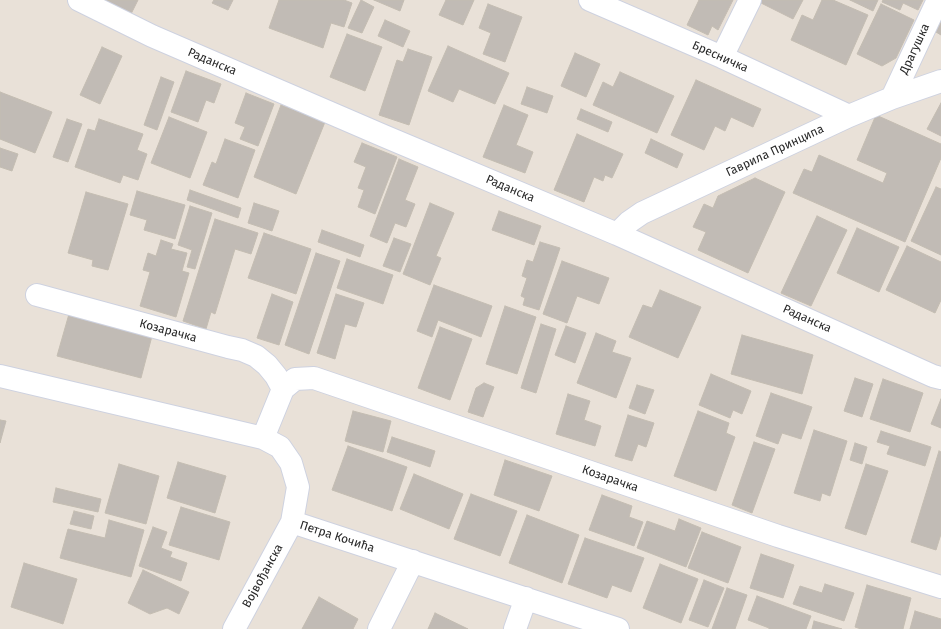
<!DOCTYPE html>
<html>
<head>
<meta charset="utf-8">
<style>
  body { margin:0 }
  canvas { display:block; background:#e9e1d8 }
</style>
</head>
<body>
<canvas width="941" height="629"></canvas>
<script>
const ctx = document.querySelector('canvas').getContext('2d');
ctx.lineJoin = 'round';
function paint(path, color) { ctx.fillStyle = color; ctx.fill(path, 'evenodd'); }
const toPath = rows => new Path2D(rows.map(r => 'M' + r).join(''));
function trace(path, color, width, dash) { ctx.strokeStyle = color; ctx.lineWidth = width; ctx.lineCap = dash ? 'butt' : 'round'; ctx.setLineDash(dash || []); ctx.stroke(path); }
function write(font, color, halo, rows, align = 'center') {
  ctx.font = font + ' "Fira Sans",sans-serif'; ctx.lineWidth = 3; ctx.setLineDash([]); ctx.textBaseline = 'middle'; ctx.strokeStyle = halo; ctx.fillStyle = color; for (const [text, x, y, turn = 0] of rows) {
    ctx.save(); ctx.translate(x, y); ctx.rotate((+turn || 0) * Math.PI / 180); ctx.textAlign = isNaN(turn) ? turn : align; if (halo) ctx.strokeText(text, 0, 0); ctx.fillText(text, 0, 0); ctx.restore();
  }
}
const building = toPath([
  [102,0,138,0,131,14,102,0],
  [214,0,233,0,228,10,212,3,214,0],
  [279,0,344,0,352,3,344,27,331,23,323,48,269,28,279,0],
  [361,0,374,7,362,33,348,28,361,0],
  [374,0,404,0,400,11,374,0],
  [446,0,474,0,463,25,439,15,446,0],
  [699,0,733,0,718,30,712,26,708,35,687,25,699,0],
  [760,0,803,0,793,19,759,2,760,0],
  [822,0,833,0,868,15,846,65,791,40,802,15,813,20,822,0],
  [850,0,878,0,873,11,850,0],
  [883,0,923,0,918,10,903,3,900,10,882,2,883,0],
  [488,4,522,17,505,62,483,54,491,33,479,28,488,4],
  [881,4,914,20,896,58,882,66,857,54,881,4],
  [385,20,410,31,403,47,378,36,385,20],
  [941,21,941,35,936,32,941,21],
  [347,34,382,47,365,91,330,77,347,34],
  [448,46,509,73,495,104,459,89,453,102,428,91,448,46],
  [102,47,122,56,100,104,80,95,102,47],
  [408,49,432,57,409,125,379,115,397,60,403,62,408,49],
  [575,53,600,64,586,97,561,86,575,53],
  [186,71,221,84,214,103,206,100,198,122,171,112,186,71],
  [620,72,674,96,657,133,593,105,603,82,613,87,620,72],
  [161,77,174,82,157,130,144,125,161,77],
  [696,80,761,109,753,127,731,117,725,131,715,126,704,150,671,135,696,80],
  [527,87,553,96,547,113,521,104,527,87],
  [0,92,52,112,35,153,0,139,0,92],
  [246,93,274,104,258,146,240,139,245,127,235,123,246,93],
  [941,103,941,136,927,129,941,103],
  [281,105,325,122,296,194,254,177,281,105],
  [504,105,528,115,516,145,533,152,525,173,483,157,504,105],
  [581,109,612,122,608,132,577,119,581,109],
  [876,115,941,144,941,158,905,242,793,193,804,169,812,172,819,155,883,183,887,173,857,160,876,115],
  [169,117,207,132,190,178,151,163,169,117],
  [67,119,82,124,68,162,53,157,67,119],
  [99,119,143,134,137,150,147,154,138,180,123,175,120,183,75,167,88,129,95,131,99,119],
  [577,134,623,154,612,178,605,175,603,181,594,177,584,202,554,190,577,134],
  [225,139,255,150,238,198,203,185,212,162,216,164,225,139],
  [651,139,683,154,677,168,645,153,651,139],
  [362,143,397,157,375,214,358,207,364,190,358,188,366,167,354,162,362,143],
  [0,148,18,154,12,171,0,167,0,148],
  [399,159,418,167,405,200,415,204,406,227,395,223,387,243,370,236,399,159],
  [755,178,785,192,748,273,698,250,706,232,693,227,704,204,713,208,718,196,755,178],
  [936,187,941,189,941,255,911,241,936,187],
  [190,190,241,208,238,218,187,200,190,190],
  [137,191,185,205,175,239,144,230,147,220,130,215,137,191],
  [86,192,128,204,108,270,92,266,93,260,68,253,86,192],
  [254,203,279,211,272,231,248,223,254,203],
  [430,203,454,213,436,256,441,258,430,285,403,274,430,203],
  [190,206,212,213,195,269,187,267,192,250,178,245,190,206],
  [499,211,541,226,534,245,492,230,499,211],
  [817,216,847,230,811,306,781,293,817,216],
  [215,219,258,233,251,254,235,249,215,314,211,312,206,329,183,321,215,219],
  [857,228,899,247,879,292,837,273,857,228],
  [322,230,364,245,360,257,318,242,322,230],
  [264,233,311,249,296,294,248,278,264,233],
  [394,238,411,244,400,272,383,266,394,238],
  [161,240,173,244,171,249,187,253,182,271,189,273,176,317,140,306,150,272,143,270,148,253,156,256,161,240],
  [540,242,560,248,539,310,523,305,525,298,521,296,527,278,522,276,527,260,533,262,540,242],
  [907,246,941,262,941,300,935,313,886,290,907,246],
  [316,253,340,261,309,354,285,345,316,253],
  [347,259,393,275,383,304,337,288,347,259],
  [562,261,609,278,599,304,577,296,567,323,543,314,562,261],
  [434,285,492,306,481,337,438,320,432,337,417,331,434,285],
  [660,290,701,307,678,358,629,337,643,305,652,308,660,290],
  [272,294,293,302,279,345,257,338,272,294],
  [336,294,364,303,356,327,345,324,335,359,317,353,336,294],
  [505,306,536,317,517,374,486,364,505,306],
  [69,314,152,336,141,378,57,356,69,314],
  [541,324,556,329,536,393,521,388,541,324],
  [566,326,586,333,575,363,555,355,566,326],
  [440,327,472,339,450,400,418,388,440,327],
  [596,333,616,341,612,352,631,358,616,398,577,383,596,333],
  [742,335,813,355,802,394,731,374,742,335],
  [711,374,751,391,742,414,733,410,730,418,699,405,711,374],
  [855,378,873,384,862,417,844,411,855,378],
  [883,379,923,393,910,432,870,419,883,379],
  [484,383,494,387,483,417,468,412,476,388,484,383],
  [637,385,654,390,645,414,629,408,637,385],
  [771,393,812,407,801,439,782,433,778,444,756,436,771,393],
  [568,394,590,401,584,420,601,426,595,446,556,434,568,394],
  [941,399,941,428,931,424,941,399],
  [353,411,391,421,383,452,345,441,353,411],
  [698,411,729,423,726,433,735,437,716,491,674,476,698,411],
  [628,415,654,423,646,447,638,444,632,461,615,456,628,415],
  [0,420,6,421,0,443,0,420],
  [814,430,847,441,830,496,822,493,820,501,794,493,814,430],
  [881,431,931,447,925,466,887,454,890,446,877,442,881,431],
  [392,437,435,451,430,467,387,452,392,437],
  [754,442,775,449,752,513,732,505,754,442],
  [855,443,867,447,862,464,850,460,855,443],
  [348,446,407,467,392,511,332,490,348,446],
  [939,451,941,452,941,534,936,550,911,542,939,451],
  [505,460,552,476,539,511,494,495,505,460],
  [178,462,226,476,215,513,167,498,178,462],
  [119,464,159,476,146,524,105,513,119,464],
  [866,464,888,471,866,535,845,528,866,464],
  [414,474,463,494,449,529,400,509,414,474],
  [56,488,101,499,98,512,53,502,56,488],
  [471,494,517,511,500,556,454,539,471,494],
  [602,495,632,506,629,517,643,522,634,546,589,530,602,495],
  [181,507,230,522,219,560,169,545,181,507],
  [74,511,94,516,91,529,70,524,74,511],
  [527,515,579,535,562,583,509,563,527,515],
  [679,519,701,528,686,567,637,548,647,521,675,531,679,519],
  [109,520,144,530,131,577,60,558,68,529,105,538,109,520],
  [153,527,167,532,161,548,172,552,170,557,187,563,181,581,139,566,153,527],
  [702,532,741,547,728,583,688,568,702,532],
  [585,538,644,558,631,592,612,585,607,598,568,584,585,538],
  [761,554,794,565,783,598,750,588,761,554],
  [24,563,77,579,63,624,11,607,24,563],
  [660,564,698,579,681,623,643,608,660,564],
  [143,570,189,592,179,614,167,608,150,614,128,603,143,570],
  [704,580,724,588,708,627,689,620,704,580],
  [825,584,854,593,844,621,793,604,800,586,822,593,825,584],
  [867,585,911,598,903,629,861,629,855,627,867,585],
  [727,588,747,595,735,629,712,629,727,588],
  [757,596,811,616,806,629,769,629,769,628,748,620,757,596],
  [319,597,358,619,353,629,302,629,319,597],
  [915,611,941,619,941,629,910,629,915,611],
  [435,613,468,629,428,629,435,613],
  [814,621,842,629,812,629,814,621]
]);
paint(building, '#c1bbb5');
trace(building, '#c4bdb2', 1);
const minor = toPath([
  [79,0,152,36,384,136,617,234,933,376,941,378],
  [590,0,722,57,849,116],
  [722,57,750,0],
  [892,98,938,0],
  [617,234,629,222,642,213,849,116,892,98,941,81],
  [37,295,228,347,242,350,256,356,267,365,276,376,283,389],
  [0,376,263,438,280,447,291,463,298,487,292,522,234,629],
  [263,438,283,389,295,379,314,378,778,536,941,587],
  [292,522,618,629],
  [379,629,413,561],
  [515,629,526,598]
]);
trace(minor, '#ced2e0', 24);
trace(minor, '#fff', 22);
write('12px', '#272727', '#fff', [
  ["Драгушка",915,49,-65],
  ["Бресничка",720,57,24],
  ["Раданска",212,62,23],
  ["Гаврила Принципа",775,151,-25],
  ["Раданска",510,189,23],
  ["Раданска",807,319,24],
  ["Козарачка",168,331,15],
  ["Козарачка",610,479,19],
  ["Петра Кочића",337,537,18],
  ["Војвођанска",263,576,-61]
]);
</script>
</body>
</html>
